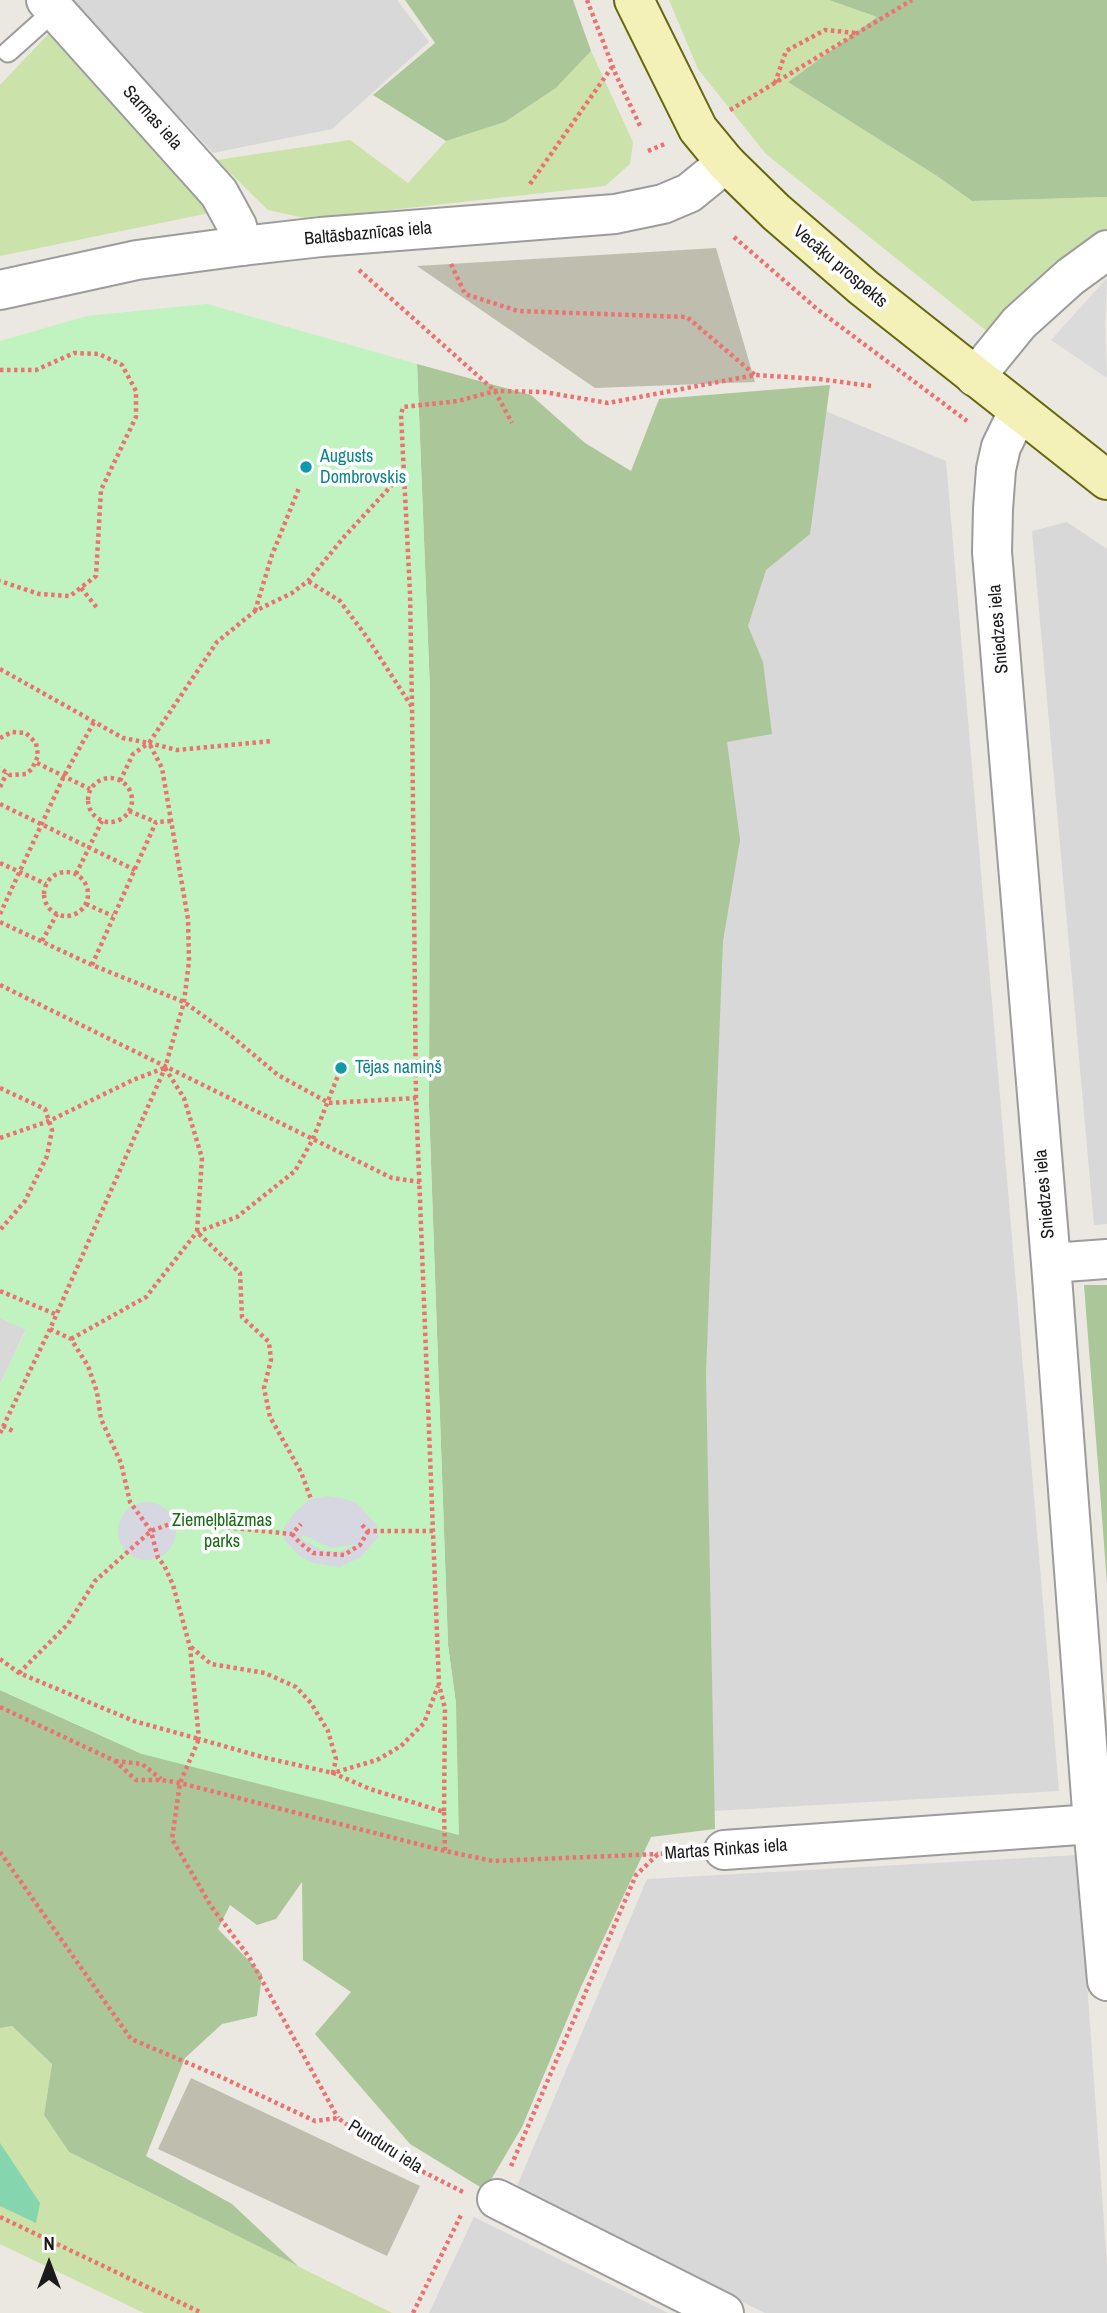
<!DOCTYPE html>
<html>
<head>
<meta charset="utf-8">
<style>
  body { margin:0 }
  #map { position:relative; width:1107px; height:2313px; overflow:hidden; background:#ebe7e1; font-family:"Archivo Narrow",sans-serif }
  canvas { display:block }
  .north { position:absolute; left:14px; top:2229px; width:70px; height:70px; -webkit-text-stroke:5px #fff; paint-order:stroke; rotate:0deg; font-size:19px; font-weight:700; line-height:28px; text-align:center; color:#1b1b1b }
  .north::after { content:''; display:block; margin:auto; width:24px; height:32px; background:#1b1b1b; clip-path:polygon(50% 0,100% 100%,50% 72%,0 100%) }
</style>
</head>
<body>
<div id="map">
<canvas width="1107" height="2313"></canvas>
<div class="north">N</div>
</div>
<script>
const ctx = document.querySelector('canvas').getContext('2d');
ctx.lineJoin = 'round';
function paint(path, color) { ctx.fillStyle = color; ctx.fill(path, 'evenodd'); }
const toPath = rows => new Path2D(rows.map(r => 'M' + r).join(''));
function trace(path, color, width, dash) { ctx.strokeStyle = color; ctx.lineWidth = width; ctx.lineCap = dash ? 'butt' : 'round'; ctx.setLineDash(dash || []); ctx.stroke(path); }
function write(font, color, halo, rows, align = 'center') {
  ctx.font = font + ' "Archivo Narrow",sans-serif'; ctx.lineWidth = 7; ctx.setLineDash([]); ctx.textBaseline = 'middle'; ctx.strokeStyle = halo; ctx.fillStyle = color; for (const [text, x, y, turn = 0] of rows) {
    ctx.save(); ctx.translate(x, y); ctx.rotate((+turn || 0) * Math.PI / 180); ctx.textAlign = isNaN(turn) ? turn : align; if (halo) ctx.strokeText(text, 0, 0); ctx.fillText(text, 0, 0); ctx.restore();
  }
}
paint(toPath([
  [71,0,397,0,429,42,332,129,213,153],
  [811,405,946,461,1059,1791,714,1811,704,1284,666,703],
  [1067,522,1107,549,1107,1224,1094,1225,1032,531],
  [0,1318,26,1329,0,1384],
  [1078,1855,1107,2265,1107,2313,765,2313,514,2193,647,1879],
  [474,2217,668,2313,429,2313]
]), '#d9d8d8');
paint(toPath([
  [716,248,755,382,595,388,417,266],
  [191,2078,420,2186,387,2256,158,2149]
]), '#bfbdae');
paint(toPath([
  [669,0,829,0,877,17,788,82,937,176,972,201,1107,197,1107,229,988,332,766,154,698,69],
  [53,29,209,213,0,256,0,85],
  [591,51,633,142,630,164,605,186,309,219,268,210,217,160,350,140,408,183,446,141,505,122,556,88],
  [12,2026,52,2064,44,2115,69,2152,392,2313,144,2313,0,2244,0,2028]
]), '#cbe2aa');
paint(toPath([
  [405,0,573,0,591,51,556,88,505,122,446,141,373,95,435,43],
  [829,0,1107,0,1107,197,972,201,937,176,788,82,877,17],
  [417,364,531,395,585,443,631,471,659,399,830,385,810,534,766,570,748,626,763,662,772,734,727,742,740,840,723,941,706,1373,715,1829,651,1837,580,1989,522,2127,485,2190,410,2144,315,2034,351,1992,303,1960,302,1882,276,1919,257,1925,230,1905,218,1929,262,1974,257,2016,222,2024,185,2058,146,2156,232,2204,298,2266,69,2152,44,2115,52,2064,12,2026,0,2028,0,1690,142,1754,456,1704,448,1645,429,1107,430,691],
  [1084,1285,1107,1285,1107,1584,1101,1504]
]), '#abc799');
paint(toPath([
  [207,304,417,364,430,691,429,1107,448,1645,456,1704,459,1835,142,1754,0,1690,0,1384,26,1330,0,1318,0,341,87,316]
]), '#c1f3c0');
paint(toPath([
  [0,2143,40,2203,36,2223,0,2206]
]), '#85d5ae');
paint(toPath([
  [1107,278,1105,324,1107,378,1051,340]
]), '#dbdbdb');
paint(toPath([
  [326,1496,341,1498,357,1503,377,1526,378,1537,361,1557,340,1567,313,1563,298,1555,284,1539,284,1527,297,1510,311,1499],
  [304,1535,331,1548,356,1544,339,1552,321,1550,302,1539,301,1536],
  '118 1531a29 29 0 1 1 58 0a29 29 0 1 1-58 0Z'
]), '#d6d7e1');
const service = toPath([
  [8,52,55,10]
]);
const minor = toPath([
  [46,0,219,193,237,226,242,246],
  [975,377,1019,323,1070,277,1107,250],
  [1018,412,1001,447,996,469,993,509,992,552,1051,1263,1093,1824,1107,1981],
  [1051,1263,1107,1259],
  [724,1850,1093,1824],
  [497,2199,724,2313]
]);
const tertiary = toPath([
  [0,290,137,260,242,246,321,237,615,214,663,204,689,193,726,163]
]);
const secondary = toPath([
  [634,0,698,129,726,163,776,212,864,288,1107,480]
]);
trace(service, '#9c9c9c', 23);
trace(minor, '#9c9c9c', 42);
trace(tertiary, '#9c9c9c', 42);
trace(secondary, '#65660e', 42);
trace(toPath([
  [587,0,616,75,641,128],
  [775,83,786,51,825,30,856,33],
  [730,110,912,0],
  [648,151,667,143],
  [530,184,612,67],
  [734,237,817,309,967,421],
  [451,264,465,294,518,311,687,317,755,375],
  [359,270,495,391,512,423],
  [0,370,36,370,74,353,99,354,122,365,136,391,136,417,101,490,96,576,70,596,39,594,0,581],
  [81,588,98,609],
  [255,611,272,555,299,488],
  [0,669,123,738,149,743,217,642,255,611,292,593,308,581,344,537,404,472],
  [412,706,410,593,401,415,403,407,458,401,495,391,544,392,608,403,755,375,819,379,871,386],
  [0,738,12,732,26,733,36,743,38,756,32,769,26,774,10,775,0,768],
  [37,763,90,789],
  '88 800a22 22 0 1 1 44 0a22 22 0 1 1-44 0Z',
  [120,781,133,754,149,743,177,750,272,741],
  [0,787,7,773],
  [0,804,135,870],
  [129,811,156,822],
  [0,863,46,884],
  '44 894a22 22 0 1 1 44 0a22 22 0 1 1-44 0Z',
  [76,874,102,821],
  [86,904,113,916],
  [0,914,64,776,94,722],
  [0,922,92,965,184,1002,230,1035,278,1075,329,1103,416,1098],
  [42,941,57,914],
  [92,965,156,822,173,821],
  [0,985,392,1178,421,1182],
  [165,1068,184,1098,202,1158,197,1232,240,1273,242,1317,269,1342,271,1360,264,1388,270,1417,301,1472,311,1499],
  [0,1088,45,1109,52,1130,47,1156,25,1201,0,1230],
  [0,1138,49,1121,133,1080,164,1068],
  [0,1291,55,1314],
  [50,1329,71,1339,88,1366,97,1392,101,1419,121,1463,130,1502,151,1531,158,1558,164,1565,173,1585,190,1647,199,1739,266,1758,333,1773,370,1789,444,1812,445,1708,439,1685,416,1098,412,707,366,636,340,601,308,581],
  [71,1339,146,1297,197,1232,237,1217,295,1171,313,1139,341,1068],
  [3,1426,15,1432],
  [0,1433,50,1329,165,1068,184,1002,189,961,188,919,162,768,149,743],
  [362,1525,368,1531,434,1531],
  [292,1534,300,1543,313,1553,344,1555,360,1545,368,1531],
  [191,1647,211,1664,265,1673,296,1687,311,1703,328,1731,336,1759,333,1773,377,1760,401,1746,424,1723,438,1686],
  [0,1659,19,1673,134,1721,199,1739,180,1783,172,1839,211,1906,249,1957,338,2118],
  [19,1673,68,1624,95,1581,151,1531,175,1522,292,1534,301,1524],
  [0,1707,115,1761,136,1780,162,1780,180,1783,445,1851,493,1861,658,1854],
  [115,1761,142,1764,161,1779],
  [444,1812,445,1851],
  [0,1852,131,2039,221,2077,315,2121,338,2118,388,2154,463,2192],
  [511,2166,636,1875,658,1854,691,1852],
  [0,2217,202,2313],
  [413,2313,462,2213]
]), '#ec7271', 4.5, [3.5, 3.5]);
trace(service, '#fff', 19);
trace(minor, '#fff', 38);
trace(tertiary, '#fff', 38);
trace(secondary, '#f3f0b8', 38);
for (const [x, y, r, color] of [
  [306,467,7,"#0f9aa8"],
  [341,1068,7,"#0f9aa8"]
]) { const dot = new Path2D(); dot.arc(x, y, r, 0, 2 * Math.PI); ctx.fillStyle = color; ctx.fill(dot); trace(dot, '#fff', 2.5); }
write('18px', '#1b1b1b', '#fff', [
  ["Sarmas iela",152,118,48],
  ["Baltāsbaznīcas iela",368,234,-5],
  ["Vecāķu prospekts",840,267,40],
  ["Sniedzes iela",999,629,-95],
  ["Sniedzes iela",1045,1194,-95],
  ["Martas Rinkas iela",726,1850,-4],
  ["Punduru iela",385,2147,32]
]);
write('18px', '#0d838f', '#fff', [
  ["Augusts",320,457],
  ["Dombrovskis",320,478],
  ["Tējas namiņš",355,1068]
], 'left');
write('18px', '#166d14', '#fff', [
  ["Ziemeļblāzmas",222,1521],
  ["parks",222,1542]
]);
</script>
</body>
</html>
